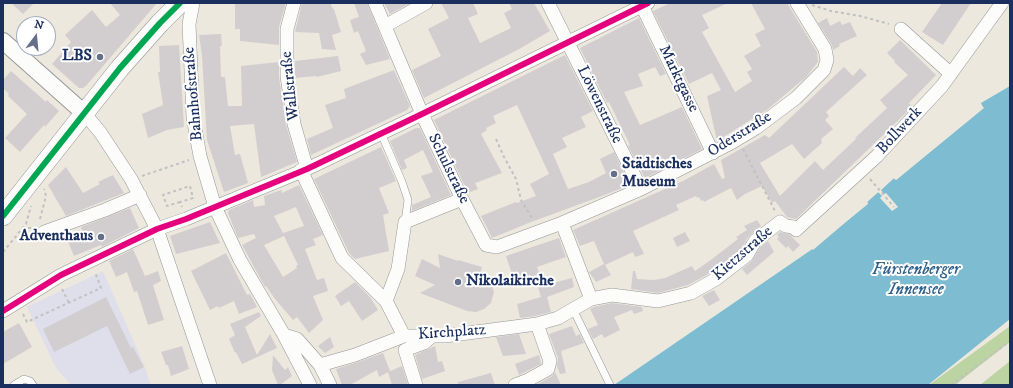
<!DOCTYPE html>
<html>
<head>
<meta charset="utf-8">
<style>
  body { margin:0 }
  #map { position:relative; width:1013px; height:388px; overflow:hidden; background:#ece8dd; font-family:"IM FELL DW Pica",serif }
  canvas { display:block }
  .frame { position:absolute; inset:0; border:4px solid #1b2f5e; pointer-events:none }
  .north { position:absolute; left:16px; top:16px; width:40px; height:40px; box-sizing:border-box; background:#fff; border:1px solid #a4acbf; border-radius:50%; rotate:16deg; font-size:11px; font-weight:700; line-height:16px; text-align:center; color:#1b2f5e }
  .north::after { content:''; display:block; margin:auto; width:14px; height:18px; background:#64708a; clip-path:polygon(50% 0,100% 100%,50% 72%,0 100%) }
</style>
</head>
<body>
<div id="map">
<canvas width="1013" height="388"></canvas>
<div class="frame"></div>
<div class="north">N</div>
</div>
<script>
const ctx = document.querySelector('canvas').getContext('2d');
ctx.lineJoin = 'round';
function paint(path, color) { ctx.fillStyle = color; ctx.fill(path, 'evenodd'); }
const toPath = rows => new Path2D(rows.map(r => 'M' + r).join(''));
function trace(path, color, width, dash) { ctx.strokeStyle = color; ctx.lineWidth = width; ctx.lineCap = dash ? 'butt' : 'round'; ctx.setLineDash(dash || []); ctx.stroke(path); }
function write(font, color, halo, rows, align = 'center') {
  ctx.font = font + ' "IM FELL DW Pica",serif'; ctx.lineWidth = 4; ctx.setLineDash([]); ctx.textBaseline = 'middle'; ctx.strokeStyle = halo; ctx.fillStyle = color; for (const [text, x, y, turn = 0] of rows) {
    ctx.save(); ctx.translate(x, y); ctx.rotate((+turn || 0) * Math.PI / 180); ctx.textAlign = isNaN(turn) ? turn : align; if (halo) ctx.strokeText(text, 0, 0); ctx.fillText(text, 0, 0); ctx.restore();
  }
}
paint(toPath([
  [103,271,144,365,151,385,71,385,56,368,27,307]
]), '#dfdfec');
paint(toPath([
  [1010,326,1010,342,955,385,929,385],
  [1010,361,1010,385,980,385]
]), '#bcd3a2');
paint(toPath([
  [1010,86,1010,319,928,385,614,385,811,250,868,204,867,202,894,178,896,180,983,108,981,103]
]), '#7dbcd1');
paint(toPath([
  [979,102,984,108,896,180,894,178,881,190,884,194,886,193,898,207,892,211,880,198,882,196,878,192,867,202,868,203,813,250,811,248,865,203,866,200,893,177,896,178,981,107]
]), '#ece8dd');
paint(toPath([
  [11,3,34,3,23,14],
  [110,3,157,3,86,86,83,88,79,88,52,64,71,42,65,35,92,10,106,27,120,15],
  [247,3,286,3,279,27,279,45,240,41,240,29,235,29,235,4],
  [302,3,330,3,333,9,334,9,341,32,332,35,336,50,322,49,319,33,295,32],
  [354,3,367,3,390,59,366,65,360,54,366,51,358,31,354,33,350,20,359,17],
  [384,3,410,3,390,14],
  [441,3,473,3,478,14,468,18,480,43,511,28,504,13,512,9,509,3,534,3,550,31,521,48,424,98,412,70,441,56,428,29,449,18],
  [670,3,728,3,702,15,709,28,702,32,735,92,752,81,747,72,752,69,744,56,761,46,755,34,765,29,751,3,787,3,817,52,818,62,806,77,768,109,717,141,707,96,721,90,712,73,689,84,653,11],
  [942,3,971,3,943,45,922,32],
  [639,18,666,74,660,76,655,67,638,74,643,86,624,92,640,125,682,107,702,149,645,178,628,146,630,145,609,102,607,103,580,48],
  [827,18,830,26,840,21,842,25,850,22,857,36,839,44,840,46,833,50,832,45,818,23],
  [221,34,222,46,220,46,221,77,225,77,228,106,242,106,241,66,279,62,279,77,286,125,297,162,261,177,254,124,230,126,235,155,240,154,248,183,224,192,207,140,202,56,199,35],
  [900,40,936,75,909,103,912,107,909,110,796,219,787,217,775,201,772,203,762,186,745,194,737,200,731,188,704,202,703,200,701,201,699,197,697,198,696,196,676,205,679,210,633,231,644,254,635,257,633,252,605,265,611,275,596,282,589,272,604,264,594,241,580,246,573,230,683,181,714,164,722,179,725,178,721,160,765,135,769,138,844,67,853,76,860,68,867,75,826,112,829,116,825,120,833,129,821,139,822,143,804,159,792,144,760,163,780,196,815,161,823,170,856,139,855,138,887,108,880,100,908,75,894,62,895,61,887,53],
  [179,45,184,127,167,130,148,138,142,114,163,105,158,72,160,72,159,46],
  [565,55,593,111,581,117,586,127,562,138,567,147,553,154,568,189,589,182,606,173,600,159,614,152,629,183,627,186,602,196,531,222,492,238,481,216,516,202,517,203,536,196,530,184,549,174,517,105,493,116,496,123,486,128,487,130,481,134,502,173,475,183,478,189,468,193,434,120],
  [338,56,341,71,317,77,316,76,295,78,295,61],
  [394,70,410,106,407,110,311,155,307,139,333,128,325,105,346,98,344,89],
  [11,71,46,102,47,100,59,111,45,127,44,125,20,152,5,138,27,114,8,96,9,94,3,88,3,80],
  [416,128,420,128,451,195,412,211,412,205,431,197,421,176,433,172,423,150,404,160,407,168,402,170,390,141],
  [381,147,396,181,379,188,389,213,383,215,389,251,355,259,349,253,314,179],
  [66,167,83,193,100,184,98,182,113,175,124,193,66,216,48,185],
  [299,185,323,235,313,239,316,245,305,249,317,280,324,278,328,291,313,296,323,320,309,333,297,317,293,320,275,299,266,286,265,287,242,245,256,238,254,234,238,238,228,213,229,210,253,200,254,207,265,205,264,196,281,190,282,193],
  [296,207,304,226,283,233,274,216],
  [284,236,298,265,296,266,297,268,283,277,264,245],
  [130,208,139,228,102,247,101,245,74,256,68,242,84,236,81,227],
  [757,220,761,226,748,237,741,250,712,272,688,285,658,293,631,289,633,271,635,271,637,279,654,280,665,278,692,266,695,271,712,259,738,239,736,237,747,230,744,226],
  [210,222,220,243,176,254,170,236],
  [685,232,690,241,677,247,673,238],
  [780,232,789,234,800,245,793,252,788,246,786,248,777,239,779,237,777,235],
  [559,238,566,257,537,267,540,275,515,283,506,256],
  [768,241,774,252,747,275,742,269,752,261,761,246],
  [133,249,145,276,158,271,161,281,153,285,164,320,148,325,137,291,134,292,127,272,116,277,109,261],
  [226,253,247,295,250,294,257,307,239,314,234,301,219,308,218,306,210,310,191,271],
  [438,254,458,261,458,260,482,267,480,275,490,282,494,292,491,303,484,309,476,312,467,311,420,293,435,285,415,276,422,259,440,268],
  [572,278,574,287,547,297,551,312,535,316,520,318,517,304,541,297,538,287],
  [355,282,370,297,378,310,362,321,349,301,341,306,335,296],
  [714,290,720,300,709,306,702,296],
  [106,297,131,348,133,347,144,367,130,374,107,326,54,352,43,329],
  [612,303,642,307,643,311,634,314,632,310,614,317,620,330,604,338,602,334,593,339,588,329,598,325,590,309,594,307],
  [259,312,261,316,245,327,257,355,270,334,277,348,242,364,236,352,235,353,229,339,235,335,230,324],
  [19,323,32,347,3,364,3,332],
  [572,326,576,336,580,334,584,343,561,351,566,373,560,374,557,366,558,358,549,334],
  [519,334,526,354,503,356,496,337],
  [330,337,334,347,325,353,318,346],
  [182,346,189,369,171,376,168,365,166,365,161,352],
  [435,346,438,362,442,361,445,371,422,379,415,355],
  [383,353,390,371,379,377,377,370,350,385,342,385,336,369,358,362],
  [273,355,285,370,288,367,292,376,280,385,278,385,272,370],
  [539,355,541,364,519,375,515,364],
  [402,366,408,385,392,385,388,372],
  [555,372,561,385,536,385,552,376],
  [491,373,495,385,458,385,458,382]
]), '#d2ced0');
const service = toPath([
  [381,133,402,182,408,200,405,222],
  [573,309,610,385],
  [14,385,24,379,30,381,33,385]
]);
const minor = toPath([
  [193,3,189,24,193,117,200,156,215,207,240,260,284,335,310,385],
  [294,3,287,29,287,76,294,124,307,169],
  [375,3,422,114,462,199,486,245,497,247,562,223,641,189,731,143,756,128,796,98,824,70,827,60,825,49,797,3],
  [548,3,641,189],
  [642,6,713,153],
  [385,26,426,3],
  [901,29,951,74],
  [84,113,100,132,131,179,157,229,210,385],
  [301,170,342,258,386,301],
  [562,223,591,299],
  [44,232,105,210,140,195],
  [3,311,61,275,157,229,186,219,307,169,422,114,648,3],
  [284,335,297,339,320,365,330,385],
  [404,336,386,301,398,269,405,222,462,199],
  [320,365,355,355,404,336,445,336,537,324,558,318,591,299,612,295,658,301,691,293,716,279,747,255,755,241,780,222,786,226,794,227,796,230,877,156,942,86,1002,3],
  [416,385,405,350,424,343,432,336],
  [515,385,528,380,548,369,550,361,537,324]
]);
const tertiary = toPath([
  [3,41,84,113]
]);
const secondary = toPath([
  [3,216,120,68,160,23,180,3]
]);
trace(service, '#949698', 8);
trace(minor, '#949698', 14);
trace(tertiary, '#949698', 18);
trace(secondary, '#949698', 20);
trace(toPath([
  [812,5,831,11,860,16,889,24],
  [496,139,504,157,516,179,521,200,533,220],
  [743,149,775,211],
  [142,176,189,160],
  [870,179,894,207],
  [180,202,167,206,163,195,190,186,193,198,180,202,182,207],
  [40,219,46,196,44,189],
  [22,228,33,228],
  [3,252,26,224,31,206],
  [62,289,69,303],
  [23,314,27,322,101,288,95,272],
  [951,385,1010,341]
]), '#c0c1c4', 2, [3, 3]);
trace(service, '#fcfcfa', 7);
trace(minor, '#fcfcfa', 13);
trace(tertiary, '#fcfcfa', 16);
trace(secondary, '#fcfcfa', 19);
trace(toPath([
  [3,216,120,68,160,23,180,3]
]), '#00a651', 6);
trace(toPath([
  [3,311,61,275,157,229,186,219,307,169,422,114,648,3]
]), '#e5007d', 6);
for (const [x, y, r, color] of [
  [100,57,4,"#64708a"],
  [614,174,4,"#64708a"],
  [101,237,4,"#64708a"],
  [458,282,4,"#64708a"]
]) { const dot = new Path2D(); dot.arc(x, y, r, 0, 2 * Math.PI); ctx.fillStyle = color; ctx.fill(dot); trace(dot, '#fff', 1.5); }
write('bold 16px', '#1b2f5e', '#fff', [
  ["LBS",92,57],
  ["Städtisches",622,165,"left"],
  ["Museum",622,183,"left"],
  ["Adventhaus",93,237],
  ["Nikolaikirche",466,282,"left"]
], 'right');
write('16px', '#1b2f5e', '#fff', [
  ["Marktgasse",678,79,64],
  ["Wallstraße",291,86,-96],
  ["Bahnhofstraße",194,94,-95],
  ["Löwenstraße",599,105,64],
  ["Bollwerk",900,131,-47],
  ["Oderstraße",740,135,-32],
  ["Schulstraße",448,169,64],
  ["Kietzstraße",743,254,-41],
  ["Kirchplatz",452,333,-4]
]);
write('italic 17px', '#2f608a', '#fff', [
  ["Fürstenberger",916,270],
  ["Innensee",916,290]
]);
</script>
</body>
</html>
